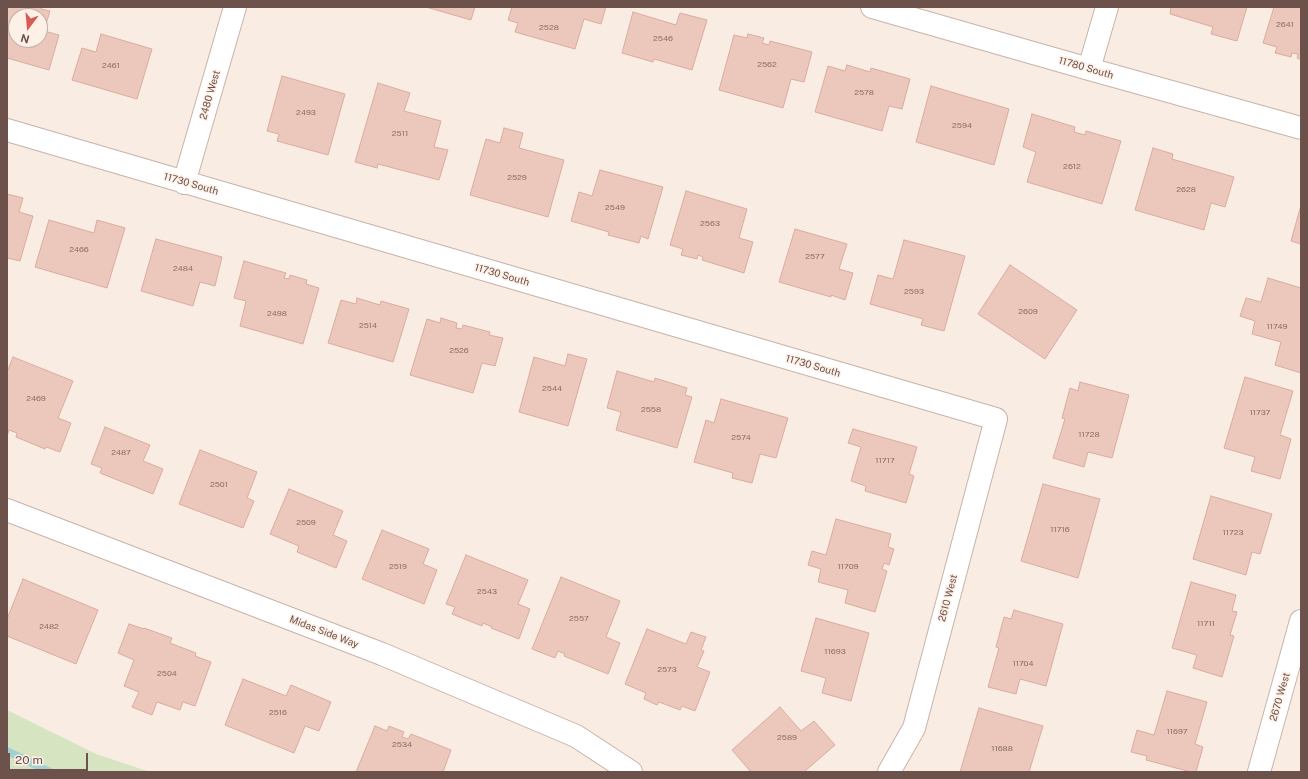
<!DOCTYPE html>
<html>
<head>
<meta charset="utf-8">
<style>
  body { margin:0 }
  #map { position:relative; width:1308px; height:779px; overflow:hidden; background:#f9ece2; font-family:"Public Sans",sans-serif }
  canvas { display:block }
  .frame { position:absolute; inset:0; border:8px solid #6d524b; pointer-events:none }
  .north { position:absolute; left:8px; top:8px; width:40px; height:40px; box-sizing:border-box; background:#fdf0e7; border:1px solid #c3b1a9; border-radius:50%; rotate:196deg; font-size:11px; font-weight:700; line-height:16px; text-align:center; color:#6d524b }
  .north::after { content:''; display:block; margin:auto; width:14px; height:18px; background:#d75a53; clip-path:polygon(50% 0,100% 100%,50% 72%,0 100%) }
  .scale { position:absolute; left:8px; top:753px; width:80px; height:18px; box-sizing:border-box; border:2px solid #6d524b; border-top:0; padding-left:5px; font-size:12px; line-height:14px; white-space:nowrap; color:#6d524b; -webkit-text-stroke:3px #fdf0e7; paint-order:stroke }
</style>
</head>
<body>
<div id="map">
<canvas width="1308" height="779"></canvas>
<div class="frame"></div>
<div class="north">N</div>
<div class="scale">20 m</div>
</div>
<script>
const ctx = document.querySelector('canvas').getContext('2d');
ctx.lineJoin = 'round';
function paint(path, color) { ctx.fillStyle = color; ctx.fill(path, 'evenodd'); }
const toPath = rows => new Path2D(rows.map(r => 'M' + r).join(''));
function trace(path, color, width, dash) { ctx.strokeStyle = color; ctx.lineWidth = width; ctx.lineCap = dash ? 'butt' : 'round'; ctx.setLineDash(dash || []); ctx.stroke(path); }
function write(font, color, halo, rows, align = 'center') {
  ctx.font = font + ' "Public Sans",sans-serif'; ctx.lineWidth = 3; ctx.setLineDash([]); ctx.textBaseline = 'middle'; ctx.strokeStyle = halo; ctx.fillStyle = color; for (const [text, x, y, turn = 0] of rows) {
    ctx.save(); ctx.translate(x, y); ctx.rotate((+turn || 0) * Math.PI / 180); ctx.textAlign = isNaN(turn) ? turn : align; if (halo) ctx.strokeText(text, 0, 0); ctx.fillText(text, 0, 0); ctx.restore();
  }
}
paint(toPath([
  [7,710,96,754,150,772,7,772]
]), '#d6e4c2');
trace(toPath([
  [7,751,50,772]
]), '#a0d0d0', 8);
const building = toPath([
  [7,7,42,7,41,9,50,11,44,31,59,35,49,70,7,58,7,7],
  [16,16,40,16,40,40,16,40,16,16],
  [426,7,475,7,471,20,426,7],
  [512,7,606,7,601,24,584,19,575,49,515,32,518,23,508,20,512,7],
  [1171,7,1247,7,1237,41,1211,34,1213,27,1170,14,1171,7],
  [1274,7,1301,7,1301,60,1297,58,1298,54,1292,53,1291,57,1275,53,1277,47,1263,43,1274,7],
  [633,12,676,25,680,13,707,20,692,70,654,59,653,62,622,53,633,12],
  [101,34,152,49,137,99,72,80,82,48,96,52,101,34],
  [748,34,764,38,762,43,769,45,770,41,812,52,804,82,791,79,783,108,719,90,734,35,747,38,748,34],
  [847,65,870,72,871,68,910,79,902,109,889,106,882,131,815,112,828,66,845,71,847,65],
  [282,76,345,94,328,155,277,141,279,134,267,131,282,76],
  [378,83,410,93,404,111,441,121,434,147,448,150,439,180,378,164,377,168,355,162,378,83],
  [931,86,1009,109,994,165,916,142,931,86],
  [1032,114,1075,127,1074,132,1085,135,1086,131,1121,141,1102,204,1027,182,1036,152,1023,147,1032,114],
  [504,128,523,133,519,148,564,160,548,217,470,195,486,139,500,143,504,128],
  [1153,148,1173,154,1172,159,1234,177,1225,207,1211,203,1204,230,1135,210,1153,148],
  [600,170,663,187,648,239,641,236,639,243,608,235,609,232,571,221,579,192,592,196,600,170],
  [686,191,747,209,739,238,753,242,744,273,702,260,703,257,698,255,697,259,681,255,683,249,670,245,686,191],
  [7,194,23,198,19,212,33,216,20,261,7,258,7,194],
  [1301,205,1301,244,1291,241,1301,205],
  [49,220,94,233,97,220,125,228,107,288,35,267,49,220],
  [795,229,847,244,839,269,853,273,845,300,831,295,831,297,779,282,795,229],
  [156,239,222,257,215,286,200,282,193,306,141,291,156,239],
  [904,240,965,256,944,331,921,325,923,319,870,304,878,275,893,279,904,240],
  [244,261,286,273,284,278,289,279,290,275,307,280,306,284,319,288,303,344,240,326,246,301,234,298,244,261],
  [1010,265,1077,310,1045,359,978,314,1010,265],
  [1268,278,1301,288,1301,373,1275,365,1281,342,1252,334,1255,321,1240,316,1246,298,1261,302,1268,278],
  [357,298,380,305,381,301,409,309,393,362,328,343,341,300,356,304,357,298],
  [441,318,457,323,456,328,462,329,463,325,490,332,489,335,503,338,495,366,482,363,473,393,410,375,427,319,440,323,441,318],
  [568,354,587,359,568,426,519,412,534,357,565,366,568,354],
  [13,357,73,381,58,418,71,423,60,452,46,447,45,449,16,437,17,433,9,430,7,436,7,372,13,357],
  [617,371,654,382,655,378,687,388,685,395,692,397,677,448,616,430,621,412,607,408,617,371],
  [1245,377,1293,391,1280,435,1291,439,1280,479,1251,471,1255,457,1224,448,1245,377],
  [1080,382,1129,395,1112,458,1088,452,1084,467,1053,458,1065,419,1062,418,1070,388,1078,391,1080,382],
  [721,399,788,418,776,458,760,454,752,483,732,478,733,473,694,462,706,420,714,423,721,399],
  [105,427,150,445,143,461,163,469,153,494,100,473,102,468,91,464,105,427],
  [853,429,917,447,909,474,914,476,906,503,865,491,866,486,851,481,861,447,848,443,853,429],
  [200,450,257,472,247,498,254,501,243,528,179,504,200,450],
  [1043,484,1100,499,1078,578,1021,561,1043,484],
  [289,489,343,511,333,535,347,541,336,568,297,552,299,546,270,534,289,489],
  [1211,496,1272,514,1260,554,1252,552,1246,575,1193,559,1211,496],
  [836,519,891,534,888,547,894,549,889,565,884,563,882,569,887,571,875,612,845,603,848,590,818,582,821,569,808,565,812,551,826,555,836,519],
  [382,530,429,549,423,564,437,570,424,604,362,579,382,530],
  [466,555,528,580,518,604,530,609,519,639,491,628,492,627,483,623,482,626,452,614,455,607,446,604,466,555],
  [561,577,620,601,606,637,620,643,608,674,564,656,565,654,558,651,555,658,532,649,561,577],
  [23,579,98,610,76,664,7,636,7,619,23,579],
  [1191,582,1236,595,1232,611,1237,612,1230,635,1234,636,1222,677,1193,668,1197,655,1172,648,1191,582],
  [1014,610,1063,624,1046,686,1020,679,1016,694,988,687,999,648,996,647,1004,617,1011,619,1014,610],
  [816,618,869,633,851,701,822,693,826,678,801,671,816,618],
  [129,624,144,629,144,628,172,638,170,643,196,653,195,656,211,662,195,706,183,702,180,710,157,702,152,715,132,707,139,692,124,686,134,660,118,653,129,624],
  [647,629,686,644,691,632,706,637,701,650,704,651,697,667,710,672,695,711,682,706,680,710,659,702,657,705,644,699,646,693,625,684,647,629],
  [243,679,286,696,291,685,331,702,319,731,305,726,294,753,225,725,243,679],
  [1167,691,1207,702,1195,744,1203,747,1196,772,1191,772,1146,760,1147,756,1131,752,1137,730,1154,735,1167,691],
  [780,707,801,731,814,721,835,745,804,772,751,772,732,750,780,707],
  [979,708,1043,726,1029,772,960,772,979,708],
  [375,726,387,731,389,726,404,732,402,737,408,739,411,734,451,750,443,772,356,772,375,726]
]);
paint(building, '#ebc7bc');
trace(building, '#dcab9f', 1);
const minor = toPath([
  [872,7,1089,69,1301,128],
  [1089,69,1107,7],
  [7,130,996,419,914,728,889,772],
  [184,183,235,7],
  [7,510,382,654,576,736,631,772],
  [1259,772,1301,621]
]);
trace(minor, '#c8b3aa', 24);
trace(minor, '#fff', 22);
write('8px', '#8c6f67', null, [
  ["2641",1285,25],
  ["2528",549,28],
  ["2546",663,39],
  ["2562",767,65],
  ["2461",111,66],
  ["2578",864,93],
  ["2493",306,113],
  ["2594",962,126],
  ["2511",400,134],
  ["2612",1072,167],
  ["2529",517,178],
  ["2628",1186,190],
  ["2549",615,208],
  ["2563",710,224],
  ["2466",79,250],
  ["2577",815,257],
  ["2484",183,269],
  ["2593",914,292],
  ["2609",1028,312],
  ["2498",277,314],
  ["2514",368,326],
  ["11749",1277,327],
  ["2526",459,351],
  ["2544",552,389],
  ["2469",36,399],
  ["2558",651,410],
  ["11737",1260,413],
  ["11728",1089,435],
  ["2574",741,438],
  ["2487",121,453],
  ["11717",885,461],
  ["2501",219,485],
  ["2509",306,523],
  ["11716",1060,530],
  ["11723",1233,533],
  ["2519",398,567],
  ["11709",848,567],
  ["2543",487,592],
  ["2557",579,619],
  ["11711",1206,624],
  ["2482",49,627],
  ["11693",835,652],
  ["11704",1023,664],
  ["2573",667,670],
  ["2504",167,674],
  ["2516",278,713],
  ["11697",1177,732],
  ["2589",787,738],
  ["2534",402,745],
  ["11688",1002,749]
]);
write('10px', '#6d524b', '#fdf0e7', [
  ["11780 South",1086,68,16],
  ["2480 West",210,95,-74],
  ["11730 South",191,184,16],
  ["11730 South",502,275,16],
  ["11730 South",813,366,16],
  ["2610 West",948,598,-75],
  ["Midas Side Way",324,632,21],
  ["2670 West",1280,697,-74]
]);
</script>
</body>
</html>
